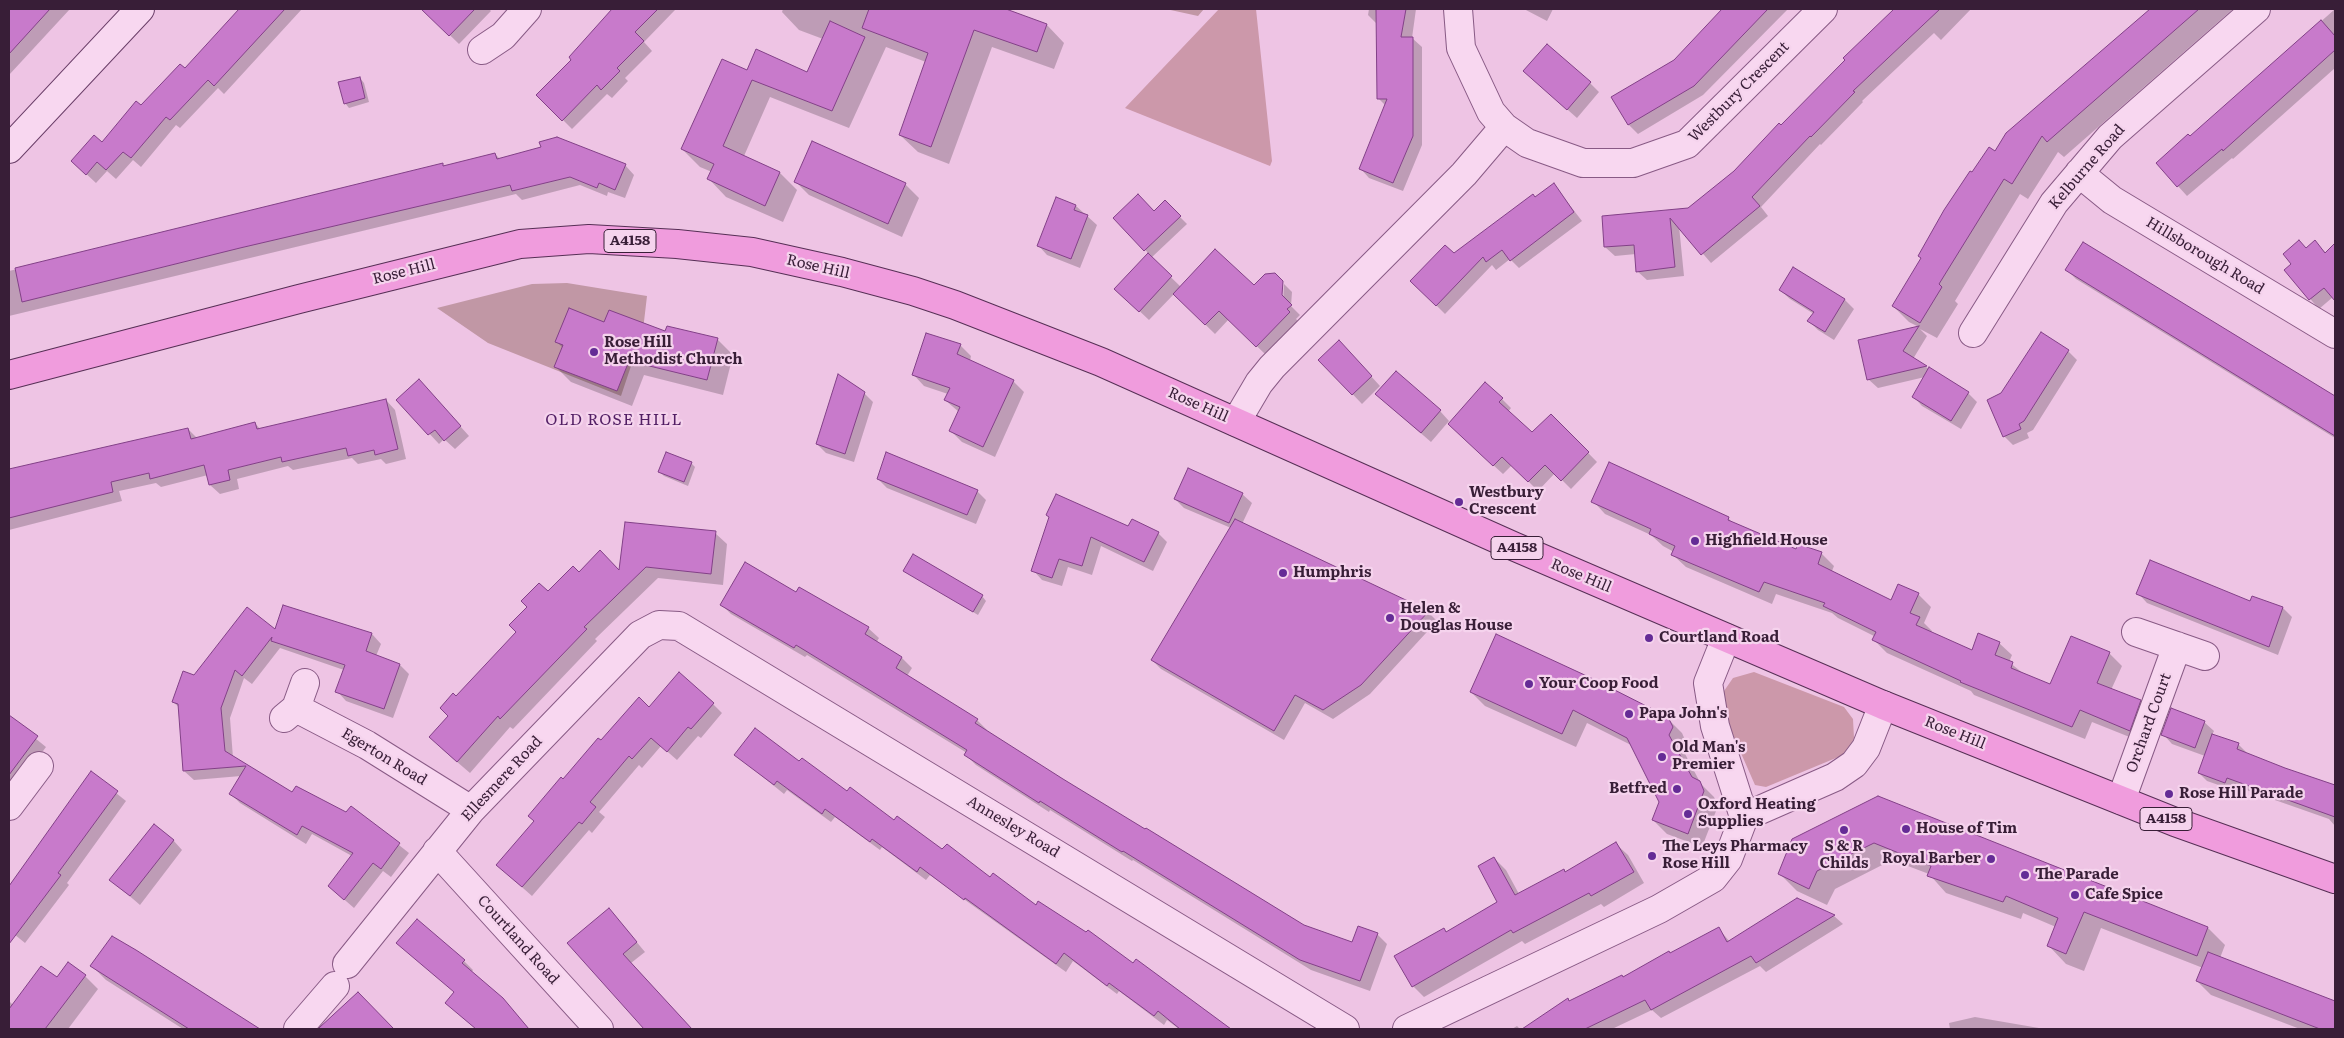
<!DOCTYPE html>
<html>
<head>
<meta charset="utf-8">
<style>
  body { margin:0 }
  #map { position:relative; width:2344px; height:1038px; overflow:hidden; background:#eec4e4; font-family:Literata,serif }
  canvas { display:block }
  .frame { position:absolute; inset:0; border:10px solid #381e37; pointer-events:none }
</style>
</head>
<body>
<div id="map">
<canvas width="2344" height="1038"></canvas>
<div class="frame"></div>
</div>
<script>
const ctx = document.querySelector('canvas').getContext('2d');
ctx.lineJoin = 'round';
function paint(path, color) { ctx.fillStyle = color; ctx.fill(path, 'evenodd'); }
const toPath = rows => new Path2D(rows.map(r => 'M' + r).join(''));
function trace(path, color, width, dash) { ctx.strokeStyle = color; ctx.lineWidth = width; ctx.lineCap = dash ? 'butt' : 'round'; ctx.setLineDash(dash || []); ctx.stroke(path); }
function write(font, color, halo, rows, align = 'center') {
  ctx.font = font + ' Literata,serif'; ctx.lineWidth = 4.5; ctx.setLineDash([]); ctx.textBaseline = 'middle'; ctx.strokeStyle = halo; ctx.fillStyle = color; for (const [text, x, y, turn = 0] of rows) {
    ctx.save(); ctx.translate(x, y); ctx.rotate((+turn || 0) * Math.PI / 180); ctx.textAlign = isNaN(turn) ? turn : align; if (halo) ctx.strokeText(text, 0, 0); ctx.fillText(text, 0, 0); ctx.restore();
  }
}
paint(toPath([
  [1219,9,1256,9,1272,161,1270,166,1125,108],
  [1754,672,1844,707,1853,719,1854,738,1848,753,1766,787,1755,785,1722,710,1724,691,1733,678]
]), '#cc98aa');
paint(toPath([
  [1166,9,1204,9,1198,16],
  [567,283,647,296,643,330,621,396,488,343,437,308,532,284]
]), '#c197a5');
paint(toPath([
  [17,9,70,9,9,75,9,17],
  [243,9,302,9,224,94,218,88,180,128,176,125,141,167,133,160,116,179,107,171,96,183,82,170,102,144,185,70],
  [429,9,489,9,491,11,459,44,426,12],
  [614,9,675,10,644,42,652,51,625,78,628,81,612,98,607,94,572,129,538,95,573,60,593,30],
  [783,9,936,9,959,17,962,9,1002,9,1047,25,1064,43,1054,69,992,47,949,164,918,152,900,135,926,62,886,47,849,128,770,97,744,156,780,173,797,190,783,222,726,197,709,179,712,172,700,167,682,149,748,72,808,74,823,39,799,30,782,12],
  [1369,9,1416,9,1412,38,1422,47,1422,145,1403,191,1369,178,1360,168,1386,106,1378,98,1378,25,1368,15],
  [1524,9,1553,9,1547,21],
  [1726,9,1788,9,1703,95,1638,134,1629,125,1613,98,1675,61],
  [1896,9,1971,9,1941,40,1934,33,1862,101,1863,102,1821,145,1820,144,1761,207,1768,216,1711,263,1679,226,1684,276,1647,280,1637,271,1636,254,1615,256,1605,247,1689,209,1734,172,1781,127,1847,60,1844,58],
  [2153,9,2233,9,2064,157,2058,152,2028,199,2020,194,1955,301,1958,304,1937,338,1920,329,1927,336,1913,359,1968,393,1977,402,1961,429,1922,406,1913,396,1925,377,1878,388,1868,379,1860,341,1919,327,1909,322,1893,306,1973,174,1995,152,2007,134],
  [2335,9,2335,68,2233,159,2232,158,2187,196,2157,163,2190,138],
  [360,78,364,83,369,102,349,108,345,103],
  [1534,80,1590,83,1599,92,1577,118],
  [542,148,625,165,634,175,625,198,608,192,607,196,580,185,522,200,516,194,9,316,9,268,9,271,442,165,444,167,495,154,500,159],
  [795,181,905,184,919,198,902,237,809,195],
  [1554,185,1582,221,1519,268,1510,259,1496,270,1492,265,1445,314,1412,281,1454,255],
  [1056,199,1076,206,1097,225,1080,268,1047,255,1038,245],
  [1165,202,1187,224,1151,258,1181,287,1254,287,1283,302,1284,284,1292,292,1291,306,1300,315,1296,319,1299,322,1266,355,1229,319,1215,334,1174,294,1149,320,1116,289,1149,254,1115,218,1154,212],
  [2315,242,2326,253,2335,244,2335,298,2333,297,2319,309,2285,270],
  [2083,244,2335,398,2335,438,2076,279,2067,270],
  [1793,269,1845,300,1854,309,1834,340,1818,330,1809,321,1814,314,1790,299,1780,290],
  [605,324,717,339,733,355,723,395,644,375,632,406,571,382,556,367,563,348,557,342],
  [960,345,971,356,970,361,1013,381,1024,392,995,457,962,442,951,431,959,412,945,400,948,394,924,386,913,374],
  [1348,351,1380,386,1362,404,1320,360],
  [2068,351,2077,360,2033,430,2027,433,2029,438,2013,445,2004,436,2002,394],
  [428,390,469,436,455,449,444,439,439,444,398,400],
  [864,393,873,402,854,462,826,453,817,444],
  [1502,399,1511,408,1508,412,1532,434,1551,415,1597,462,1571,489,1555,473,1538,491,1512,465,1503,474,1458,433],
  [386,400,395,410,406,459,386,464,381,459,358,464,352,458,293,470,288,466,237,479,239,489,220,494,210,485,208,475,161,487,156,483,119,491,122,501,9,530,9,474,188,429,197,438,255,423,260,429],
  [1386,403,1440,411,1449,421,1431,442],
  [691,463,695,467,688,486,664,476,659,471],
  [878,479,977,491,986,500,976,524,887,488],
  [1242,494,1252,503,1242,524,1428,612,1437,621,1370,694,1333,719,1305,703,1284,740,1161,669,1152,660,1231,528,1184,508,1175,499],
  [1593,501,1728,518,1735,525,1796,551,1821,553,1834,566,1832,571,1892,601,1918,594,1931,607,1924,623,1932,631,1931,633,1973,652,1999,643,2012,655,2009,662,2024,674,2051,685,2109,653,2122,666,2111,690,2140,701,2153,714,2142,742,2092,722,2085,739,1974,695,1971,691,1887,653,1874,640,1876,637,1838,618,1832,613,1776,594,1772,604,1686,567,1673,555,1674,552,1663,546,1651,535,1605,514],
  [1050,517,1158,533,1167,542,1153,571,1101,546,1092,575,1068,567,1062,586,1042,580,1033,570],
  [715,533,727,544,723,585,658,578,595,639,597,641,513,729,510,727,470,773,442,749,456,698,518,632,548,593,579,574,620,573],
  [905,571,982,596,986,601,978,615],
  [797,593,868,628,879,638,876,643,902,658,912,668,907,676,977,720,987,730,986,731,1062,780,1303,926,1353,944,1377,934,1387,944,1370,991,1311,970,1133,860,1132,861,1050,810,1049,812,976,765,966,755,967,753,807,655,805,657,731,614,721,604],
  [2138,593,2251,602,2253,597,2283,608,2292,617,2278,655,2147,603],
  [276,631,372,634,381,644,376,656,400,665,409,674,393,718,346,701,337,691,344,670,280,648,252,684,244,678,230,718,233,758,293,794,346,814,351,807,409,853,391,877,383,871,354,908,339,895,352,856,312,834,306,844,240,803,230,793,241,776,194,780,184,771,180,708,173,702,195,676],
  [1471,692,1667,718,1682,733,1686,742,1683,750,1701,784,1714,797,1718,806,1702,847,1667,834,1653,820,1660,802,1633,746,1587,723,1576,747,1485,706],
  [713,704,722,713,701,738,698,736,677,760,661,746,642,768,639,765,599,812,605,817,592,833,589,830,532,896,507,874,535,821,563,781,601,742,649,709],
  [9,717,46,747,9,797],
  [2204,722,2214,731,2212,735,2238,744,2246,752,2245,754,2335,787,2335,826,2329,819,2235,786,2233,790,2207,781,2199,773,2205,756,2172,744,2163,734],
  [736,755,799,763,1133,965,1228,1029,1179,1029,1167,1020,1164,1025,1119,991,1117,994,1073,961,1066,972,930,875,926,880,882,847,880,850,835,817,831,822,787,790,784,794],
  [91,773,126,801,67,883,69,885,25,943,9,930,9,886],
  [1879,798,2208,928,2225,945,2220,958,2335,1003,2335,1029,2300,1029,2211,995,2197,981,2203,968,2101,928,2084,971,2066,964,2049,946,2056,927,2023,913,2021,919,1946,893,1929,874,1892,860,1835,889,1827,905,1797,891,1779,873],
  [173,840,182,850,140,905,111,880],
  [1616,844,1628,855,1644,883,1604,907,1601,904,1525,944,1522,941,1424,997,1413,986,1447,933,1499,903,1494,858,1506,870,1519,894,1566,873],
  [1797,899,1834,916,1843,924,1766,972,1760,966,1661,1018,1652,1010,1612,1029,1524,1029,1567,1000,1570,1002,1623,978,1719,929,1730,942],
  [609,909,645,952,631,963,691,1029,646,1029,633,1015],
  [417,921,464,961,473,970,471,973,512,1009,529,1029,492,1029,463,1004],
  [92,966,239,1018,251,1029,183,1029,106,980],
  [85,976,98,989,68,1029,9,1029,9,1001,13,1005,57,979],
  [1975,1017,2039,1028,2040,1029,1950,1029,1949,1023],
  [329,1019,388,1025,385,1029,319,1029],
  [1517,1026,1520,1029,1512,1029]
]), '#0003');
const building = toPath([
  [9,9,50,9,9,54,9,9],
  [239,9,285,9,214,86,208,80,170,120,166,117,131,158,123,152,106,170,97,162,86,175,71,161,94,135,102,142,136,101,141,105,180,64,185,68,239,9],
  [421,9,475,9,449,36,421,9],
  [612,9,658,9,635,32,644,41,617,68,620,71,601,90,597,85,562,121,536,95,571,60,569,57,612,9],
  [869,9,1006,9,1047,24,1037,52,974,30,931,147,899,135,928,53,862,28,869,9],
  [1376,9,1406,9,1401,37,1413,37,1413,136,1393,183,1359,169,1387,99,1377,99,1376,9],
  [1722,9,1768,9,1694,86,1628,125,1611,97,1674,60,1722,9],
  [1894,9,1940,9,1853,91,1855,92,1811,137,1810,136,1752,197,1760,206,1701,255,1670,218,1675,267,1636,272,1634,245,1604,247,1602,216,1688,208,1734,171,1779,123,1781,125,1845,60,1843,58,1894,9],
  [2150,9,2199,9,2047,142,2042,136,2012,184,2004,179,1939,284,1942,287,1920,323,1892,306,1921,258,1918,256,1944,210,1970,171,1972,172,1989,147,1995,151,2006,133,2150,9],
  [2321,20,2335,36,2335,50,2223,151,2222,149,2177,187,2156,163,2188,134,2190,136,2321,20],
  [830,21,865,37,832,111,752,80,723,146,780,172,765,206,707,179,714,164,681,149,722,59,747,70,756,49,807,72,830,21],
  [1547,44,1591,82,1567,110,1523,71,1547,44],
  [360,77,365,98,344,104,338,82,360,77],
  [557,137,626,164,615,190,599,183,597,188,570,177,512,191,510,185,240,248,22,302,15,268,443,163,443,166,495,153,497,159,541,147,539,142,557,137],
  [812,141,906,183,888,224,794,182,812,141],
  [1554,183,1574,212,1510,261,1502,250,1486,262,1483,257,1436,306,1410,281,1445,245,1454,253,1533,194,1535,197,1554,183],
  [1138,194,1154,211,1165,200,1181,216,1144,251,1113,218,1138,194],
  [1056,197,1076,205,1074,210,1088,215,1071,259,1037,246,1056,197],
  [2299,240,2306,248,2315,240,2325,253,2335,243,2335,301,2324,288,2309,300,2284,270,2291,264,2283,254,2299,240],
  [2083,242,2335,396,2335,436,2065,270,2083,242],
  [1215,249,1254,285,1265,274,1275,273,1283,281,1282,295,1292,305,1287,309,1290,312,1256,347,1219,311,1205,325,1173,294,1215,249],
  [1148,253,1172,276,1139,312,1114,289,1148,253],
  [1793,267,1845,299,1825,332,1807,321,1814,312,1779,290,1793,267],
  [569,308,604,322,609,310,665,331,667,326,718,338,707,380,629,361,617,391,554,367,563,345,555,342,569,308],
  [1919,326,1903,351,1927,366,1867,380,1858,340,1919,326],
  [2041,332,2069,350,2024,421,2019,424,2021,429,2003,437,1987,400,2001,393,2041,332],
  [926,333,961,344,957,354,1014,380,983,447,949,431,960,407,944,400,950,388,912,375,926,333],
  [1339,340,1372,376,1352,395,1318,360,1339,340],
  [1929,367,1969,392,1951,421,1912,397,1929,367],
  [1396,371,1441,410,1421,433,1375,394,1396,371],
  [838,374,865,392,845,454,816,444,838,374],
  [419,379,461,426,444,441,435,430,428,435,396,400,419,379],
  [1485,382,1503,398,1499,402,1532,432,1551,414,1589,452,1561,481,1545,465,1528,482,1502,457,1493,466,1448,424,1485,382],
  [386,399,398,449,375,455,374,450,348,456,346,448,282,462,281,457,228,470,230,480,209,485,204,465,150,479,149,473,111,482,113,492,9,518,9,469,188,428,191,439,255,422,257,429,386,399],
  [666,452,692,462,684,482,658,472,666,452],
  [886,452,978,490,967,515,877,479,886,452],
  [1609,462,1729,517,1728,520,1796,549,1798,544,1822,552,1818,564,1891,600,1898,584,1919,593,1910,613,1920,617,1916,625,1972,650,1978,633,2000,642,1995,655,2013,662,2011,668,2050,684,2071,636,2110,652,2097,683,2141,700,2130,731,2080,710,2072,727,1960,682,1961,681,1872,640,1876,632,1823,606,1825,603,1764,582,1759,592,1671,555,1675,546,1649,534,1651,529,1591,502,1609,462],
  [1188,468,1243,493,1229,523,1174,499,1188,468],
  [1056,494,1128,526,1132,519,1159,532,1144,562,1091,537,1082,566,1059,559,1052,578,1031,571,1049,517,1046,515,1056,494],
  [1235,519,1429,611,1361,685,1323,710,1295,695,1274,731,1151,660,1235,519],
  [625,522,716,531,711,574,646,567,584,627,587,629,500,719,498,716,457,762,429,737,448,716,440,708,453,693,456,696,516,632,509,625,527,607,521,601,539,583,548,591,573,566,579,572,600,550,619,570,625,522],
  [913,554,983,595,973,612,903,571,913,554],
  [2150,560,2250,601,2252,596,2283,607,2269,647,2136,594,2150,560],
  [745,562,796,592,799,587,869,627,865,634,902,657,896,668,978,719,975,723,1063,779,1145,829,1146,828,1304,925,1352,942,1358,926,1378,933,1360,981,1300,960,1123,851,1122,852,1040,801,1039,803,964,755,967,750,868,689,796,645,794,648,720,605,745,562],
  [283,605,372,633,366,651,400,664,384,709,335,692,345,665,271,641,272,637,242,676,235,670,221,708,225,751,292,792,296,786,346,812,351,806,400,843,381,869,373,863,344,900,328,886,353,853,302,826,297,835,229,794,246,766,183,771,178,704,172,702,183,671,194,675,247,607,275,629,283,605],
  [1496,634,1589,677,1668,717,1673,727,1669,735,1692,777,1700,781,1704,791,1688,834,1652,820,1659,802,1627,738,1573,710,1562,734,1470,692,1496,634],
  [679,672,714,703,691,729,688,727,667,752,651,738,632,759,629,756,590,802,596,807,582,824,579,822,522,887,496,865,534,821,528,816,561,777,563,779,598,738,601,740,639,697,649,707,679,672],
  [2171,708,2205,721,2195,748,2161,735,2171,708],
  [9,715,38,736,9,775,9,715],
  [755,728,799,761,802,758,847,791,850,787,894,820,897,816,942,849,947,844,990,877,993,873,1036,905,1038,901,1086,932,1088,930,1133,963,1136,959,1231,1029,1180,1029,1158,1011,1154,1016,1109,983,1107,986,1064,953,1056,964,965,898,964,900,920,867,917,872,872,839,870,842,825,809,822,814,777,781,774,785,734,755,755,728],
  [2212,734,2239,743,2237,749,2285,768,2335,785,2335,817,2227,778,2225,783,2198,773,2212,734],
  [91,771,118,791,58,873,61,875,9,944,9,886,91,771],
  [1878,796,2208,927,2197,956,2084,912,2066,954,2047,946,2058,918,2006,896,2003,902,1927,876,1931,866,1874,843,1817,871,1809,889,1778,874,1792,839,1878,796],
  [154,824,174,840,130,896,109,880,154,824],
  [1616,842,1634,872,1591,896,1589,893,1513,933,1511,930,1412,987,1394,956,1444,928,1446,932,1497,902,1478,866,1494,857,1515,895,1564,869,1565,872,1616,842],
  [1797,898,1835,915,1756,963,1751,956,1651,1010,1645,1000,1585,1029,1522,1029,1568,998,1569,1001,1622,975,1623,977,1669,951,1670,953,1719,927,1727,942,1797,898],
  [609,908,637,942,623,954,692,1029,644,1029,567,943,609,908],
  [417,919,465,960,462,963,503,998,529,1029,476,1029,445,1003,454,992,396,943,417,919],
  [112,936,136,950,260,1029,189,1029,90,966,112,936],
  [2208,952,2335,1001,2335,1029,2320,1029,2196,981,2208,952],
  [68,962,86,975,45,1029,9,1029,9,1009,41,966,57,977,68,962],
  [358,992,394,1029,318,1029,320,1027,358,992]
]);
paint(building, '#c87acb');
trace(building, '#824087', 1);
const minor = toPath([
  [1458,9,1461,48,1491,112,1504,127,1527,143,1583,163,1633,163,1687,144,1823,9],
  [482,50,503,36,527,9],
  [2079,173,2112,200,2335,334],
  [1973,333,2054,203,2110,137,2256,9],
  [1236,422,1259,383,1272,367,1464,174,1504,127],
  [2136,632,2205,656],
  [1726,638,1708,683,1715,726,1744,817,1835,777,1854,764,1866,748,1883,705],
  [296,708,367,745,471,810],
  [284,718,296,708,305,683],
  [2121,800,2177,646],
  [9,806,39,766],
  [437,851,599,1029],
  [347,964,471,810,640,635,659,625,679,626,1345,1029],
  [298,1029,335,986],
  [1407,1029,1659,909,1713,878,1728,859,1744,817]
]);
const secondary = toPath([
  [9,149,140,9]
]);
const primary = toPath([
  [9,375,299,299,520,244,589,239,677,244,752,252,842,272,913,291,955,305,1101,362,1513,546,1883,705,2175,822,2335,879]
]);
trace(minor, '#885a85', 30);
trace(secondary, '#6a3e68', 30);
trace(primary, '#562f55', 30);
trace(minor, '#f8d7f0', 28);
trace(secondary, '#f8d7f0', 28);
trace(primary, '#f09cdd', 28);
for (const [x, y, r, color] of [
  [594,352,5,"#642b96"],
  [1459,502,5,"#642b96"],
  [1695,541,5,"#642b96"],
  [1283,573,5,"#642b96"],
  [1390,618,5,"#642b96"],
  [1649,638,5,"#642b96"],
  [1529,684,5,"#642b96"],
  [1629,714,5,"#642b96"],
  [1662,757,5,"#642b96"],
  [1677,789,5,"#642b96"],
  [2169,794,5,"#642b96"],
  [1688,814,5,"#642b96"],
  [1906,829,5,"#642b96"],
  [1844,830,5,"#642b96"],
  [1652,856,5,"#642b96"],
  [1991,859,5,"#642b96"],
  [2025,875,5,"#642b96"],
  [2075,895,5,"#642b96"]
]) { const dot = new Path2D(); dot.arc(x, y, r, 0, 2 * Math.PI); ctx.fillStyle = color; ctx.fill(dot); trace(dot, '#f5d3ed', 2); }
for (const [x, y, w] of [
  [630,241,52],
  [1517,548,52],
  [2166,819,52]
]) { const box = new Path2D(); box.roundRect(x - w / 2, y - 11.5, w, 23, 4); ctx.fillStyle = '#f5d3ed'; ctx.fill(box); trace(box, '#381e37', 1); }
write('bold 14px', '#381e37', null, [
  ["A4158",630,241],
  ["A4158",1517,548],
  ["A4158",2166,819]
]);
write('15px', '#381e37', '#f5d3ed', [
  ["Westbury Crescent",1739,92,-45],
  ["Kelburne Road",2087,167,-49],
  ["Hillsborough Road",2205,256,31],
  ["Rose Hill",818,267,13],
  ["Rose Hill",404,272,-14],
  ["Rose Hill",1198,405,24],
  ["Rose Hill",1581,576,23],
  ["Orchard Court",2149,723,-70],
  ["Rose Hill",1955,733,22],
  ["Egerton Road",384,757,31],
  ["Ellesmere Road",502,779,-47],
  ["Annesley Road",1013,827,31],
  ["Courtland Road",518,940,48]
]);
write('bold 15px', '#381e37', '#f5d3ed', [
  ["Rose Hill",604,343],
  ["Methodist Church",604,360],
  ["Westbury",1469,493],
  ["Crescent",1469,510],
  ["Highfield House",1705,541],
  ["Humphris",1293,573],
  ["Helen &",1400,609],
  ["Douglas House",1400,626],
  ["Courtland Road",1659,638],
  ["Your Coop Food",1539,684],
  ["Papa John's",1639,714],
  ["Old Man's",1672,748],
  ["Premier",1672,765],
  ["Betfred",1667,789,"right"],
  ["Rose Hill Parade",2179,794],
  ["Oxford Heating",1698,805],
  ["Supplies",1698,822],
  ["House of Tim",1916,829],
  ["The Leys Pharmacy",1662,847],
  ["Rose Hill",1662,864],
  ["S & R",1844,847,"center"],
  ["Childs",1844,864,"center"],
  ["Royal Barber",1981,859,"right"],
  ["The Parade",2035,875],
  ["Cafe Spice",2085,895]
], 'left');
ctx.letterSpacing = '1px';
write('16px', '#521e64', '#f5d3ed', [
  ["OLD ROSE HILL",614,420]
]);
ctx.letterSpacing = '0px';
</script>
</body>
</html>
